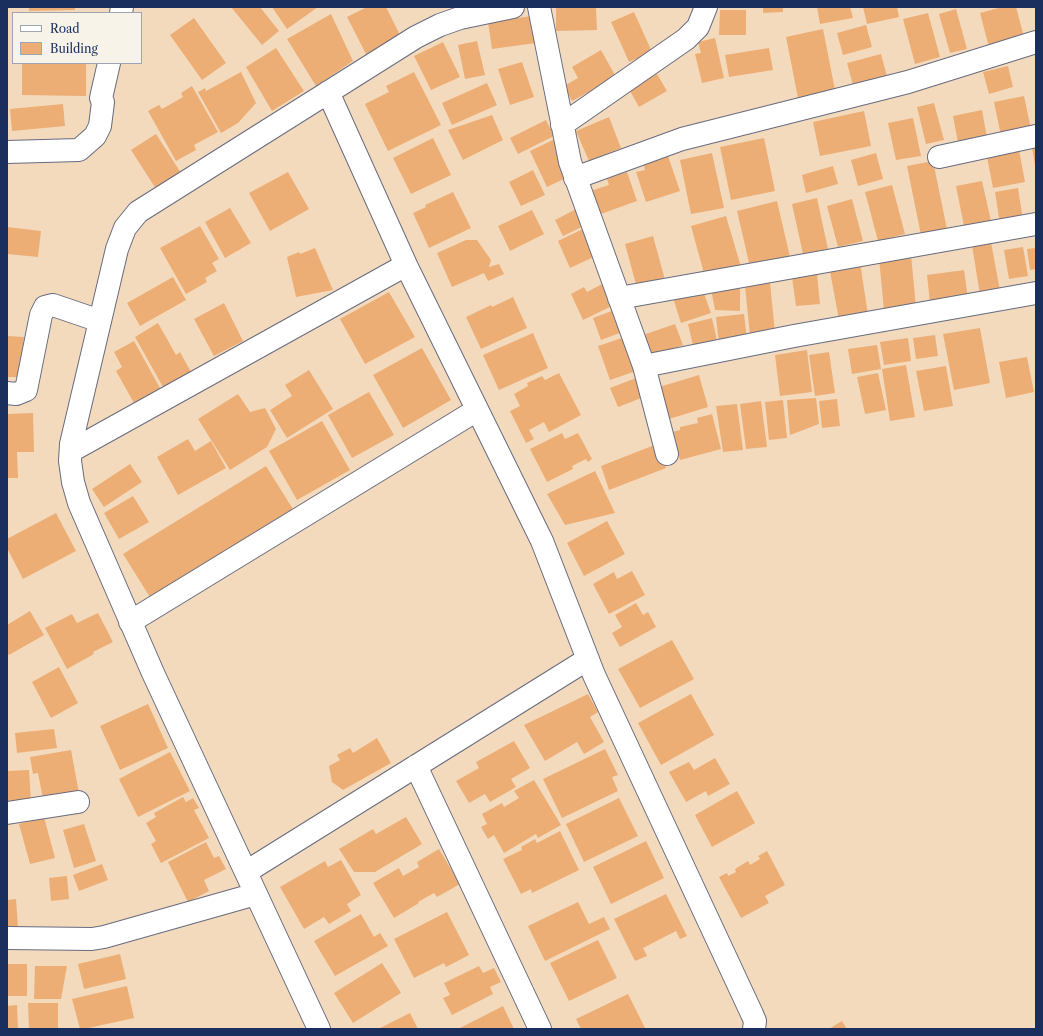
<!DOCTYPE html>
<html>
<head>
<meta charset="utf-8">
<style>
  body { margin:0 }
  #map { position:relative; width:1043px; height:1036px; overflow:hidden; background:#f4dabd; font-family:"Libre Caslon Text",serif }
  canvas { display:block }
  .frame { position:absolute; inset:0; border:8px solid #1b2f5e; pointer-events:none }
  .legend { position:absolute; left:12px; top:12px; width:130px; height:52px; box-sizing:border-box; background:#f7f3e8; border:1px solid #9fa5b1; margin:0; padding:5px 7px; list-style:none; font-size:12px; color:#1b2f5e }
  .legend li { display:flex; align-items:center; gap:8px; height:20px }
  .legend b { width:20px; border:1px solid #9fa5b1 }
</style>
</head>
<body>
<div id="map">
<canvas width="1043" height="1036"></canvas>
<div class="frame"></div>
<ul class="legend">
<li><b style="height:5px;background:#fff"></b>Road</li>
<li><b style="height:11px;background:#ecae75"></b>Building</li>
</ul>
</div>
<script>
const ctx = document.querySelector('canvas').getContext('2d');
ctx.lineJoin = 'round';
function paint(path, color) { ctx.fillStyle = color; ctx.fill(path, 'evenodd'); }
const toPath = rows => new Path2D(rows.map(r => 'M' + r).join(''));
function trace(path, color, width, dash) { ctx.strokeStyle = color; ctx.lineWidth = width; ctx.lineCap = dash ? 'butt' : 'round'; ctx.setLineDash(dash || []); ctx.stroke(path); }
paint(toPath([
  [29,7,75,7,75,10,29,11],
  [231,7,260,7,279,31,262,45],
  [272,7,318,7,287,29],
  [367,7,386,7,402,39,367,56,347,17],
  [596,7,597,30,556,31,556,8],
  [763,7,783,7,783,12,763,13],
  [817,7,850,7,853,18,820,24],
  [863,7,897,7,899,17,867,24],
  [1002,7,1016,7,1024,37,989,47,980,13],
  [956,9,967,49,950,53,939,14],
  [720,10,746,10,746,35,719,35],
  [634,12,652,52,629,62,611,22],
  [928,13,940,57,915,64,903,19],
  [331,14,353,61,316,86,287,39],
  [539,15,543,42,492,49,488,22],
  [194,18,226,63,202,80,170,35],
  [866,25,872,47,843,55,837,33],
  [823,29,835,90,798,98,786,37],
  [715,38,724,78,702,83,695,54,701,53,698,42],
  [477,41,485,75,465,79,458,45],
  [443,42,460,77,431,90,414,56],
  [276,48,304,91,272,111,246,67],
  [769,48,773,70,729,77,725,55],
  [601,50,616,77,572,101,564,86,578,78,572,67],
  [881,54,888,80,854,89,847,63],
  [522,62,534,97,510,105,498,69],
  [22,63,86,63,86,96,22,95],
  [1008,66,1013,87,989,94,983,72],
  [241,72,256,103,238,123,221,133,198,92,205,88,206,91],
  [414,72,441,125,388,151,365,104,389,92,386,86],
  [657,74,667,91,639,107,629,89],
  [487,83,497,105,452,125,442,103],
  [192,86,218,132,194,145,196,150,176,161,148,111,159,105,162,109,183,97,181,93],
  [1024,96,1031,129,1001,136,994,102],
  [934,103,944,140,926,144,917,107],
  [63,104,65,126,12,131,10,109],
  [982,110,988,143,959,148,953,116],
  [864,111,871,146,820,156,813,122],
  [492,115,503,140,463,160,448,130],
  [609,117,621,148,589,161,576,131],
  [913,118,921,156,896,160,888,123],
  [546,120,554,136,518,154,510,138],
  [156,134,183,176,158,192,131,150],
  [433,138,451,175,411,194,393,158],
  [764,138,775,191,731,200,720,147],
  [555,139,572,175,547,187,530,151],
  [1036,147,1036,165,1035,165,1032,148],
  [1019,150,1025,182,993,188,987,157],
  [667,153,680,191,646,202,636,172,645,170,643,161],
  [712,153,724,208,691,214,680,160],
  [876,153,883,179,858,186,851,160],
  [933,161,947,229,921,235,907,166],
  [833,166,838,184,806,193,802,175],
  [533,170,545,195,521,206,509,182],
  [288,172,309,209,270,231,249,193],
  [627,172,637,201,598,215,590,191,609,185,607,179],
  [982,181,991,221,964,226,956,186],
  [892,185,905,234,878,241,865,192],
  [1018,188,1023,220,1000,224,995,192],
  [453,192,471,228,429,248,413,213,426,207,425,205],
  [817,198,828,249,803,254,792,204],
  [852,199,863,241,838,247,827,206],
  [777,201,790,257,750,267,737,211],
  [584,205,592,222,563,236,555,220],
  [230,208,251,243,225,258,205,222],
  [532,210,544,234,510,251,498,226],
  [726,216,741,267,705,277,691,226],
  [200,226,219,259,212,263,217,271,205,278,207,282,186,294,160,248],
  [7,227,41,231,38,257,7,254],
  [585,228,598,255,570,268,558,241],
  [653,236,665,280,637,288,625,244],
  [466,240,477,240,491,260,489,267,499,264,504,274,488,281,484,273,452,287,437,253],
  [991,242,1000,291,980,295,972,245],
  [1023,247,1028,276,1009,279,1004,250],
  [315,248,333,290,296,297,287,257,299,252,300,254],
  [1036,248,1036,269,1030,270,1027,249],
  [911,255,916,307,884,310,879,258],
  [860,262,868,315,839,320,829,266],
  [964,270,968,298,930,303,927,275],
  [817,274,820,304,796,306,792,277],
  [173,277,186,300,140,326,127,303],
  [608,281,618,303,583,320,571,294,584,287,587,292],
  [770,283,775,332,750,335,745,286],
  [702,288,711,313,681,323,673,298],
  [711,289,740,289,740,311,715,310],
  [389,292,415,337,365,364,340,319],
  [513,297,527,328,481,349,466,317,491,305,492,307],
  [224,303,243,341,214,356,194,319],
  [617,309,625,331,601,340,593,318],
  [744,314,747,340,719,344,716,317],
  [712,318,718,345,694,350,688,324],
  [158,323,176,355,180,352,191,372,163,387,135,337],
  [675,324,683,345,650,356,643,335],
  [980,328,990,383,954,390,943,334],
  [533,333,548,368,499,390,483,355],
  [935,335,938,356,916,359,913,338],
  [7,336,24,337,19,377,7,377],
  [628,336,639,370,610,380,598,346],
  [908,338,911,361,884,365,880,342],
  [134,341,160,388,134,403,116,371,122,367,114,352],
  [877,345,881,369,852,374,848,349],
  [422,348,451,400,403,428,373,375],
  [807,350,812,392,780,396,775,355],
  [829,352,835,393,815,396,809,355],
  [1027,357,1034,392,1006,398,999,362],
  [906,365,915,417,890,421,882,369],
  [946,366,953,406,924,411,916,371],
  [309,370,333,409,287,438,270,410,292,396,285,385],
  [559,373,581,415,549,432,544,422,529,430,534,439,526,443,510,411,520,406,514,394,528,386,527,383,542,376,545,380],
  [878,373,886,410,865,414,857,377],
  [699,375,708,407,669,419,659,387],
  [636,378,644,397,618,407,610,388],
  [369,392,394,435,352,458,328,415],
  [238,394,250,412,265,408,276,429,267,447,230,470,198,419],
  [816,398,819,424,790,435,787,400],
  [837,399,840,426,822,428,819,401],
  [783,400,787,438,769,440,765,402],
  [761,401,767,447,746,449,740,404],
  [737,404,743,450,723,452,716,406],
  [33,413,34,452,17,452,18,478,7,478,7,414],
  [712,414,721,449,680,460,672,432,680,430,680,427,698,423,697,418],
  [322,421,350,470,297,500,269,451],
  [562,433,565,439,578,433,592,459,588,462,586,459,572,466,573,469,547,482,530,449],
  [188,439,195,451,211,441,226,468,178,495,157,457],
  [657,444,666,468,609,490,601,466],
  [130,464,142,482,104,507,92,489],
  [266,466,296,514,153,602,123,554],
  [595,471,615,513,565,525,547,494],
  [133,496,149,522,119,539,104,513],
  [56,513,76,551,23,579,7,548,7,539],
  [607,521,625,554,584,576,567,543],
  [632,571,645,595,609,614,593,584,614,572,617,579],
  [636,603,643,615,648,612,656,627,620,647,612,633,622,627,615,615],
  [30,611,44,635,9,655,7,653,7,625],
  [98,613,113,642,93,652,94,654,67,669,45,628,72,614,77,623],
  [672,640,694,679,640,708,618,669],
  [59,667,78,703,51,718,32,682],
  [588,694,598,712,590,717,604,742,584,754,577,742,545,761,524,725],
  [691,694,714,735,661,765,638,723],
  [148,704,168,748,120,770,100,726],
  [54,729,57,748,17,753,15,733],
  [377,738,391,763,343,790,332,782,329,766,340,760,337,755,350,748,353,753],
  [514,741,530,768,511,779,516,787,490,802,485,794,469,803,456,781,479,768,476,762],
  [605,749,618,775,612,777,618,791,562,818,543,779],
  [71,750,79,793,43,799,38,773,33,774,30,757],
  [170,752,190,791,138,817,119,779],
  [715,758,730,784,708,796,706,791,686,802,669,772,689,762,694,770],
  [29,770,31,801,7,803,7,771],
  [534,780,561,825,538,838,536,834,504,853,494,835,488,839,481,827,487,824,482,814,502,803,504,807,519,798,514,791],
  [737,791,755,823,712,847,695,815],
  [183,797,186,802,193,798,199,808,194,810,209,838,161,863,151,844,156,841,146,823,156,817,154,813],
  [619,798,638,836,584,862,566,824],
  [44,817,55,858,30,864,19,824],
  [406,817,422,844,375,872,354,872,339,849,373,829,376,834],
  [84,824,96,861,74,868,63,830],
  [560,831,579,870,532,893,531,889,521,894,503,859,522,850,521,847,535,839,537,843],
  [646,841,664,878,611,904,593,867],
  [206,842,214,858,219,856,226,869,204,880,209,891,188,902,168,862],
  [439,849,460,884,437,897,434,893,418,902,419,903,394,918,373,883,399,868,403,876,419,867,417,862],
  [767,851,785,885,765,896,769,903,741,918,719,877,727,873,728,876,736,872,735,869,748,861,750,865,760,859,758,856],
  [341,860,361,895,347,904,351,911,329,924,324,917,304,929,280,887,325,861,328,867],
  [102,864,108,880,79,891,73,875],
  [67,876,69,899,51,901,49,878],
  [666,894,687,936,680,939,676,931,643,948,647,956,635,961,614,919],
  [16,899,18,927,7,927,7,900],
  [578,902,589,924,604,917,610,929,545,961,528,926],
  [447,912,469,955,446,967,444,963,414,978,394,939],
  [361,914,374,937,380,933,388,946,335,976,314,941],
  [598,940,617,978,569,1001,550,963],
  [120,954,126,979,84,989,78,964],
  [382,963,401,993,353,1023,334,993],
  [7,964,27,964,27,996,7,996],
  [35,966,67,966,61,999,34,999],
  [479,966,483,973,494,968,501,982,490,987,493,994,452,1015,443,998,450,995,444,983],
  [127,986,134,1018,84,1029,80,1029,72,999],
  [628,994,645,1028,581,1029,576,1019],
  [28,1003,58,1003,58,1029,29,1029],
  [17,1005,18,1029,7,1029,7,1006],
  [503,1006,514,1029,458,1029],
  [410,1013,418,1029,378,1029],
  [842,1021,847,1029,829,1029]
]), '#ecae75');
const street = toPath([
  [539,7,570,162,644,366,667,454],
  [121,13,122,7],
  [328,92,406,265,542,541,594,675,752,1014,755,1021,754,1029],
  [562,125,686,39,698,27,706,7],
  [7,152,79,150,95,136,100,126,103,102,101,98,109,63],
  [939,157,1036,136],
  [575,178,682,139,908,82,1036,42],
  [619,298,1036,224],
  [644,366,794,336,1036,293],
  [7,393,16,394,26,390,41,315,45,307,53,305,100,321],
  [71,451,406,265],
  [130,622,477,410],
  [416,766,540,1029],
  [7,813,78,802],
  [246,872,588,659],
  [7,938,92,939,104,937,256,894],
  [319,1029,153,673,79,503,73,482,70,461,71,444,117,249,125,228,138,212,416,37,440,25,460,18,513,7]
]);
trace(street, '#676b7f', 24);
trace(street, '#fff', 22);
</script>
</body>
</html>
